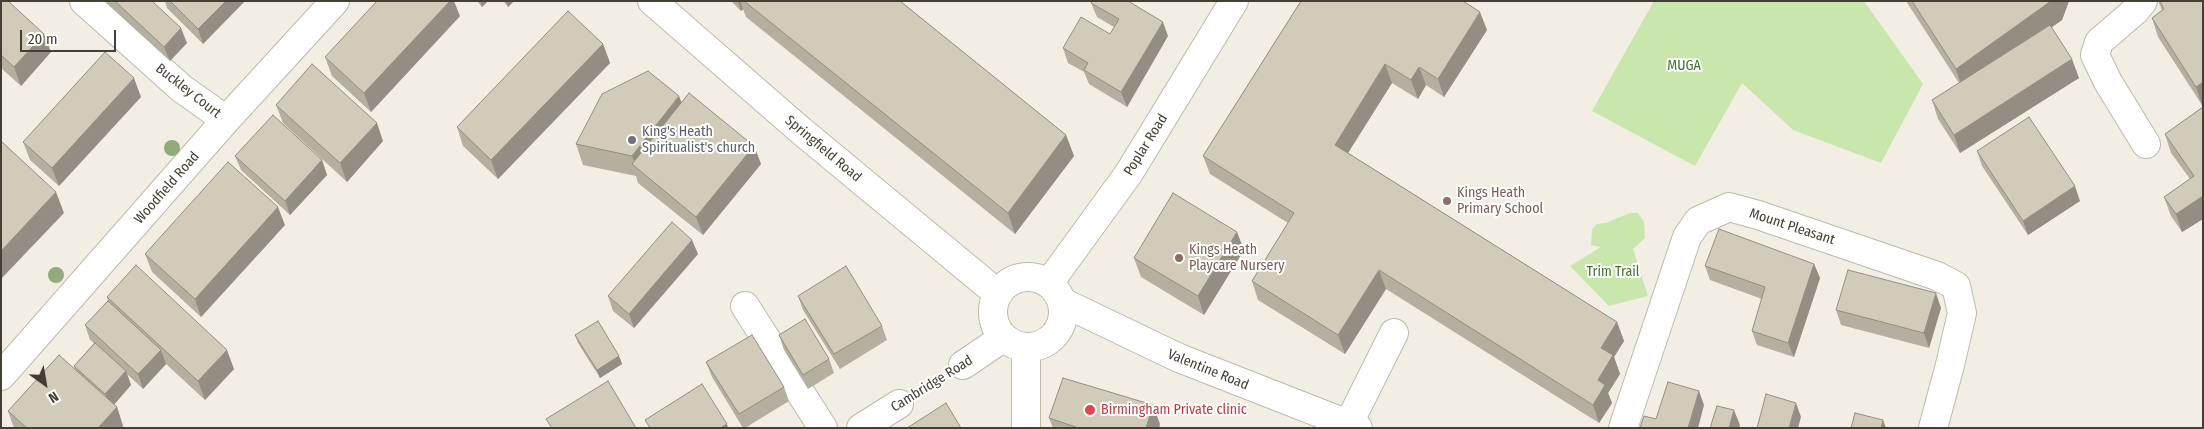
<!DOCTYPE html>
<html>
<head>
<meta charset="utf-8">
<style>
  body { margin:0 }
  #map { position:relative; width:2204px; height:429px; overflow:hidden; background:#f2eee4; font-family:"Fira Sans Condensed",sans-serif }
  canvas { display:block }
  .frame { position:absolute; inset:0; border:2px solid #443f34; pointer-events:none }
  .north { position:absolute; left:20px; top:359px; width:50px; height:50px; -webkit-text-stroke:4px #fff; paint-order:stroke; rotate:148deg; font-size:14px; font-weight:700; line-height:20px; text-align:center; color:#443f34 }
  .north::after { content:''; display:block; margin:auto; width:18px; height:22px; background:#443f34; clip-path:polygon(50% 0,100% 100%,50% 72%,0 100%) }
  .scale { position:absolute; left:20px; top:30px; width:96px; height:22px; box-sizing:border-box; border:2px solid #443f34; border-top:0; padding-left:6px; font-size:15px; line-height:18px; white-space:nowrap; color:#443f34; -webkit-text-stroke:4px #fff; paint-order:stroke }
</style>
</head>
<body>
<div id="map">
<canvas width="2204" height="429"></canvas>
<div class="frame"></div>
<div class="north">N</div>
<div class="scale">20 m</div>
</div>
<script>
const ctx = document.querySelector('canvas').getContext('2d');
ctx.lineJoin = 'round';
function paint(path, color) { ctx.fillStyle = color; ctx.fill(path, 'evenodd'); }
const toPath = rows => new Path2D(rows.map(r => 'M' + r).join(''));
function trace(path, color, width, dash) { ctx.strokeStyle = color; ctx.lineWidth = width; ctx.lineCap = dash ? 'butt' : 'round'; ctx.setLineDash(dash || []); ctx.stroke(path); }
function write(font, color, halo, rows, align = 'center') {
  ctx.font = font + ' "Fira Sans Condensed",sans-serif'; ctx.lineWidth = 4; ctx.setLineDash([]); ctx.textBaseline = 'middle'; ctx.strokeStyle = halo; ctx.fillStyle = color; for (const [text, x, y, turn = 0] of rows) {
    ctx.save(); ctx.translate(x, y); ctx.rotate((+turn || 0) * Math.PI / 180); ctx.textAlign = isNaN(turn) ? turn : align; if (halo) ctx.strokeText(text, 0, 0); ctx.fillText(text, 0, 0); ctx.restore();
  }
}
paint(toPath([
  [1654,1,1864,1,1923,84,1881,163,1793,130,1742,83,1695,166,1592,111],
  [1630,213,1638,213,1644,222,1645,238,1633,249,1648,296,1609,306,1570,266,1601,247,1591,245,1592,229,1597,224,1606,223]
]), '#c9e6ad');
const minor = toPath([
  [84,1,181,88,226,120],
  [652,1,799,129,997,293],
  [2143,1,2135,11,2099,42,2095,55,2108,82,2146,144],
  '993 312a35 35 0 1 1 70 0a35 35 0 1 1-70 0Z',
  [1049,283,1129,173,1234,1],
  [1062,302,1179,358,1358,428],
  [745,306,823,428],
  [963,365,1003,338],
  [1,376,226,120,335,1],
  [1348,425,1394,333],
  [861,428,899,404],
  [1026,428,1026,348],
  [1623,428,1687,237,1698,221,1729,207,1758,215,1937,276,1956,286,1962,313,1950,365,1933,428]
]);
trace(minor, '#c0b9aa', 30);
trace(toPath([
  [925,388,939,380]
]), '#bfb398', 3, [2.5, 2.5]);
trace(minor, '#fff', 28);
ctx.fillStyle = '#91ab7d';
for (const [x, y] of [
  [172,148],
  [56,275]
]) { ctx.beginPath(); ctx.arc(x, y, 8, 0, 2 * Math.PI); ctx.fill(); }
paint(toPath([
  [1,1,51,52,21,86,1,68],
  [104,1,152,1,187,43,170,61],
  [165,1,245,1,203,44,167,8],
  [477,1,488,1,482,7],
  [503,1,514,1,508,7],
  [731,1,900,1,1066,135,1074,156,1015,234,746,17,743,9,741,11],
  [1301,1,1487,30,1444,97,1426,85,1418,99,1392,83,1348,153,1617,322,1624,341,1614,357,1620,374,1608,393,1612,403,1599,423,1386,289,1345,354,1258,300,1252,281,1288,223,1210,174,1203,156],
  [1906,1,2069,1,2062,20,2052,27,2079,78,1960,153,1938,119,1932,100,1959,83],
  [2158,1,2203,1,2202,105,2158,37,2152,18,2162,10],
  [1091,3,1168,36,1127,107,1089,84,1084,72,1068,63,1063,48,1110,34,1114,27,1097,17],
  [460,16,371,112,332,76,325,57],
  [603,44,610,63,498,179,463,146,457,127],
  [141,97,59,186,30,160,23,142],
  [682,103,754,146,761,164,703,235,638,183,636,176,583,165,576,144],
  [276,105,383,141,347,182,283,123],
  [2203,107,2203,219,2182,232,2171,216,2164,197,2190,179,2171,153,2165,134],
  [1977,151,2080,201,2028,235,1982,166],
  [235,156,322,160,327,175,290,215,241,170],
  [285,225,201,317,152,272,145,254],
  [1244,250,1204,315,1141,277,1134,258],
  [698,254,634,328,613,311,608,296],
  [1814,264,1820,278,1794,357,1757,345,1752,331,1762,299,1710,280,1705,266],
  [798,296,882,326,887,340,840,369,803,310],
  [107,297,234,369,205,400,166,364,143,389,127,374,131,385,114,405,117,407,123,426,122,428,14,428,8,411,75,370,74,366,94,343,90,340,85,325,108,301],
  [1941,308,1929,348,1841,325,1836,310],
  [575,335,619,356,622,364,600,378,578,343],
  [779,335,829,359,834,373,808,389,784,350],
  [706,362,784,387,789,401,745,428,743,428,712,377],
  [1049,418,1160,424,1159,428,1053,428]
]), '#b5afa0');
paint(toPath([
  [226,1,245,1,203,44,198,29],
  [450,1,454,1,460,16,371,112,364,93],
  [480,1,488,1,482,7],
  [506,1,514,1,508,7],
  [738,1,740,1,743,9,741,11],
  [2051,1,2069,1,2062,20,1963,90,1956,69],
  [1480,12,1487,30,1444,97,1438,79],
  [1163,22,1168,36,1127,107,1121,92],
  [181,28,187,43,170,61,164,47],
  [44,34,51,52,21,86,14,67],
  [603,44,610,63,498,179,491,160],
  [2072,59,2079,78,1960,153,1954,135],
  [1385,64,1392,83,1341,164,1335,145],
  [1419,67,1426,85,1418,99,1411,80],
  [134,78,141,97,59,186,52,168],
  [2203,82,2203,105,2202,105,2196,87],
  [679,96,687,116,637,168,632,156],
  [377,123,383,141,347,182,340,163],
  [1066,135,1074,156,1015,234,1008,213],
  [754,146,761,164,703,235,696,217],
  [322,160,327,175,290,215,285,201],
  [2075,186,2080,201,2028,235,2023,221],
  [56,192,64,213,1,279,1,251],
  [2203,196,2203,219,2182,232,2176,214],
  [278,207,285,225,201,317,195,299],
  [1237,232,1244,250,1204,315,1198,296],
  [692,240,698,254,634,328,629,314],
  [1814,264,1820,278,1794,357,1788,343],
  [1379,270,1386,289,1345,354,1338,335],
  [1936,293,1941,308,1929,348,1924,333],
  [1617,322,1624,341,1614,357,1620,374,1608,393,1612,403,1599,423,1593,405,1598,380,1601,348],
  [161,350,166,364,143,389,138,374],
  [227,350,234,369,205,400,198,381],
  [619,356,622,364,600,378,597,370],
  [126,371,131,385,110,409,105,394],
  [1699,391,1704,405,1698,428,1688,428],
  [1796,403,1801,417,1798,428,1789,428],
  [1153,405,1160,424,1159,428,1146,428],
  [117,407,123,426,122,428,98,428],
  [1734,410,1740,425,1739,428,1729,428],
  [1883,420,1886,428,1881,428],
  [727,424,728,428,720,428]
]), '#948e82');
const building = toPath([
  [1,1,8,1,44,34,14,67,1,55,1,1],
  [115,1,152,1,181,28,164,47,115,1],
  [170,1,226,1,198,29,170,1],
  [377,1,450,1,364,93,325,57,377,1],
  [744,1,900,1,1066,135,1008,213,744,1],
  [1092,1,1128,1,1163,22,1121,92,1084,70,1088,63,1063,48,1081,17,1110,34,1119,19,1091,3,1092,1],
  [1301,1,1463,1,1480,12,1438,79,1419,67,1411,80,1385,64,1335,145,1617,322,1601,348,1613,355,1598,380,1605,385,1593,405,1379,270,1338,335,1252,281,1294,213,1203,156,1301,1],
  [1912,1,2051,1,1956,69,1912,1],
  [2160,1,2203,1,2203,82,2196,87,2152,18,2164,9,2160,1],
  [568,11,603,44,491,160,457,127,568,11],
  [2050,25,2072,59,1954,135,1932,100,2050,25],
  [105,52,134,78,52,168,23,142,105,52],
  [312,64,377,123,340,163,276,105,312,64],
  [648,71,679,96,632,156,576,144,602,94,648,71],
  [689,93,754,146,696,217,632,164,689,93],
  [2203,107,2203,196,2176,214,2164,197,2194,176,2165,134,2203,107],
  [273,115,322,160,285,201,235,156,273,115],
  [2029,117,2075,186,2023,221,1977,151,2029,117],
  [1,141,56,192,1,251,1,141],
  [228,162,278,207,195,299,145,254,228,162],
  [1173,193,1237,232,1198,296,1134,258,1173,193],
  [672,222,692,240,629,314,608,296,672,222],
  [1719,229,1814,264,1788,343,1752,331,1765,287,1705,266,1719,229],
  [136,265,227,350,198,381,107,297,136,265],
  [846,266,882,326,834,354,798,296,846,266],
  [1848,270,1936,293,1924,333,1836,310,1848,270],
  [108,301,161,350,138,374,85,325,108,301],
  [805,319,829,359,803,375,779,335,805,319],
  [598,321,619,356,597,370,575,335,598,321],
  [752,335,784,387,739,414,706,362,752,335],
  [95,343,126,371,105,394,74,366,95,343],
  [59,355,117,407,98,428,27,428,8,411,59,355],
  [1063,378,1153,405,1146,428,1079,428,1049,418,1063,378],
  [608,381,636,428,552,428,546,419,608,381],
  [1668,382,1699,391,1688,428,1640,428,1644,416,1656,419,1668,382],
  [702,384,727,424,720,428,650,428,645,420,702,384],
  [1766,394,1796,403,1789,428,1757,428,1766,394],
  [946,403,961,428,907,428,946,403],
  [1717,406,1734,410,1729,428,1710,428,1717,406],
  [1855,413,1883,420,1881,428,1851,428,1855,413]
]);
paint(building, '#d3cbba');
trace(building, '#948e82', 1);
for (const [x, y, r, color] of [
  [632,140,5,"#6b7280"],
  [1447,201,5,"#8d6e63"],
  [1179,258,5,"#8d6e63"],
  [1090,410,6,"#e0444e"]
]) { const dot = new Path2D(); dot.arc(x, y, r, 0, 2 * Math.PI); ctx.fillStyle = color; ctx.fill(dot); trace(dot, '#fff', 2); }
write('14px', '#417429', '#fff', [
  ["MUGA",1684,66],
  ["Trim Trail",1613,272]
]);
write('14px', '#443f34', '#fff', [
  ["Buckley Court",188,91,38],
  ["Poplar Road",1146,145,-58],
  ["Springfield Road",823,149,40],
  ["Woodfield Road",167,188,-49],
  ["Mount Pleasant",1792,227,18],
  ["Valentine Road",1208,370,22],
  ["Cambridge Road",932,384,-32]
]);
write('14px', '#5b616d', '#fff', [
  ["King's Heath",642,132],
  ["Spiritualist's church",642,148]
], 'left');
write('14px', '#785e54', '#fff', [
  ["Kings Heath",1457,193],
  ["Primary School",1457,209],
  ["Kings Heath",1189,250],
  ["Playcare Nursery",1189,266]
], 'left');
write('14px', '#be3a42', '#fff', [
  ["Birmingham Private clinic",1101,410]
], 'left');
</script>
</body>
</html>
